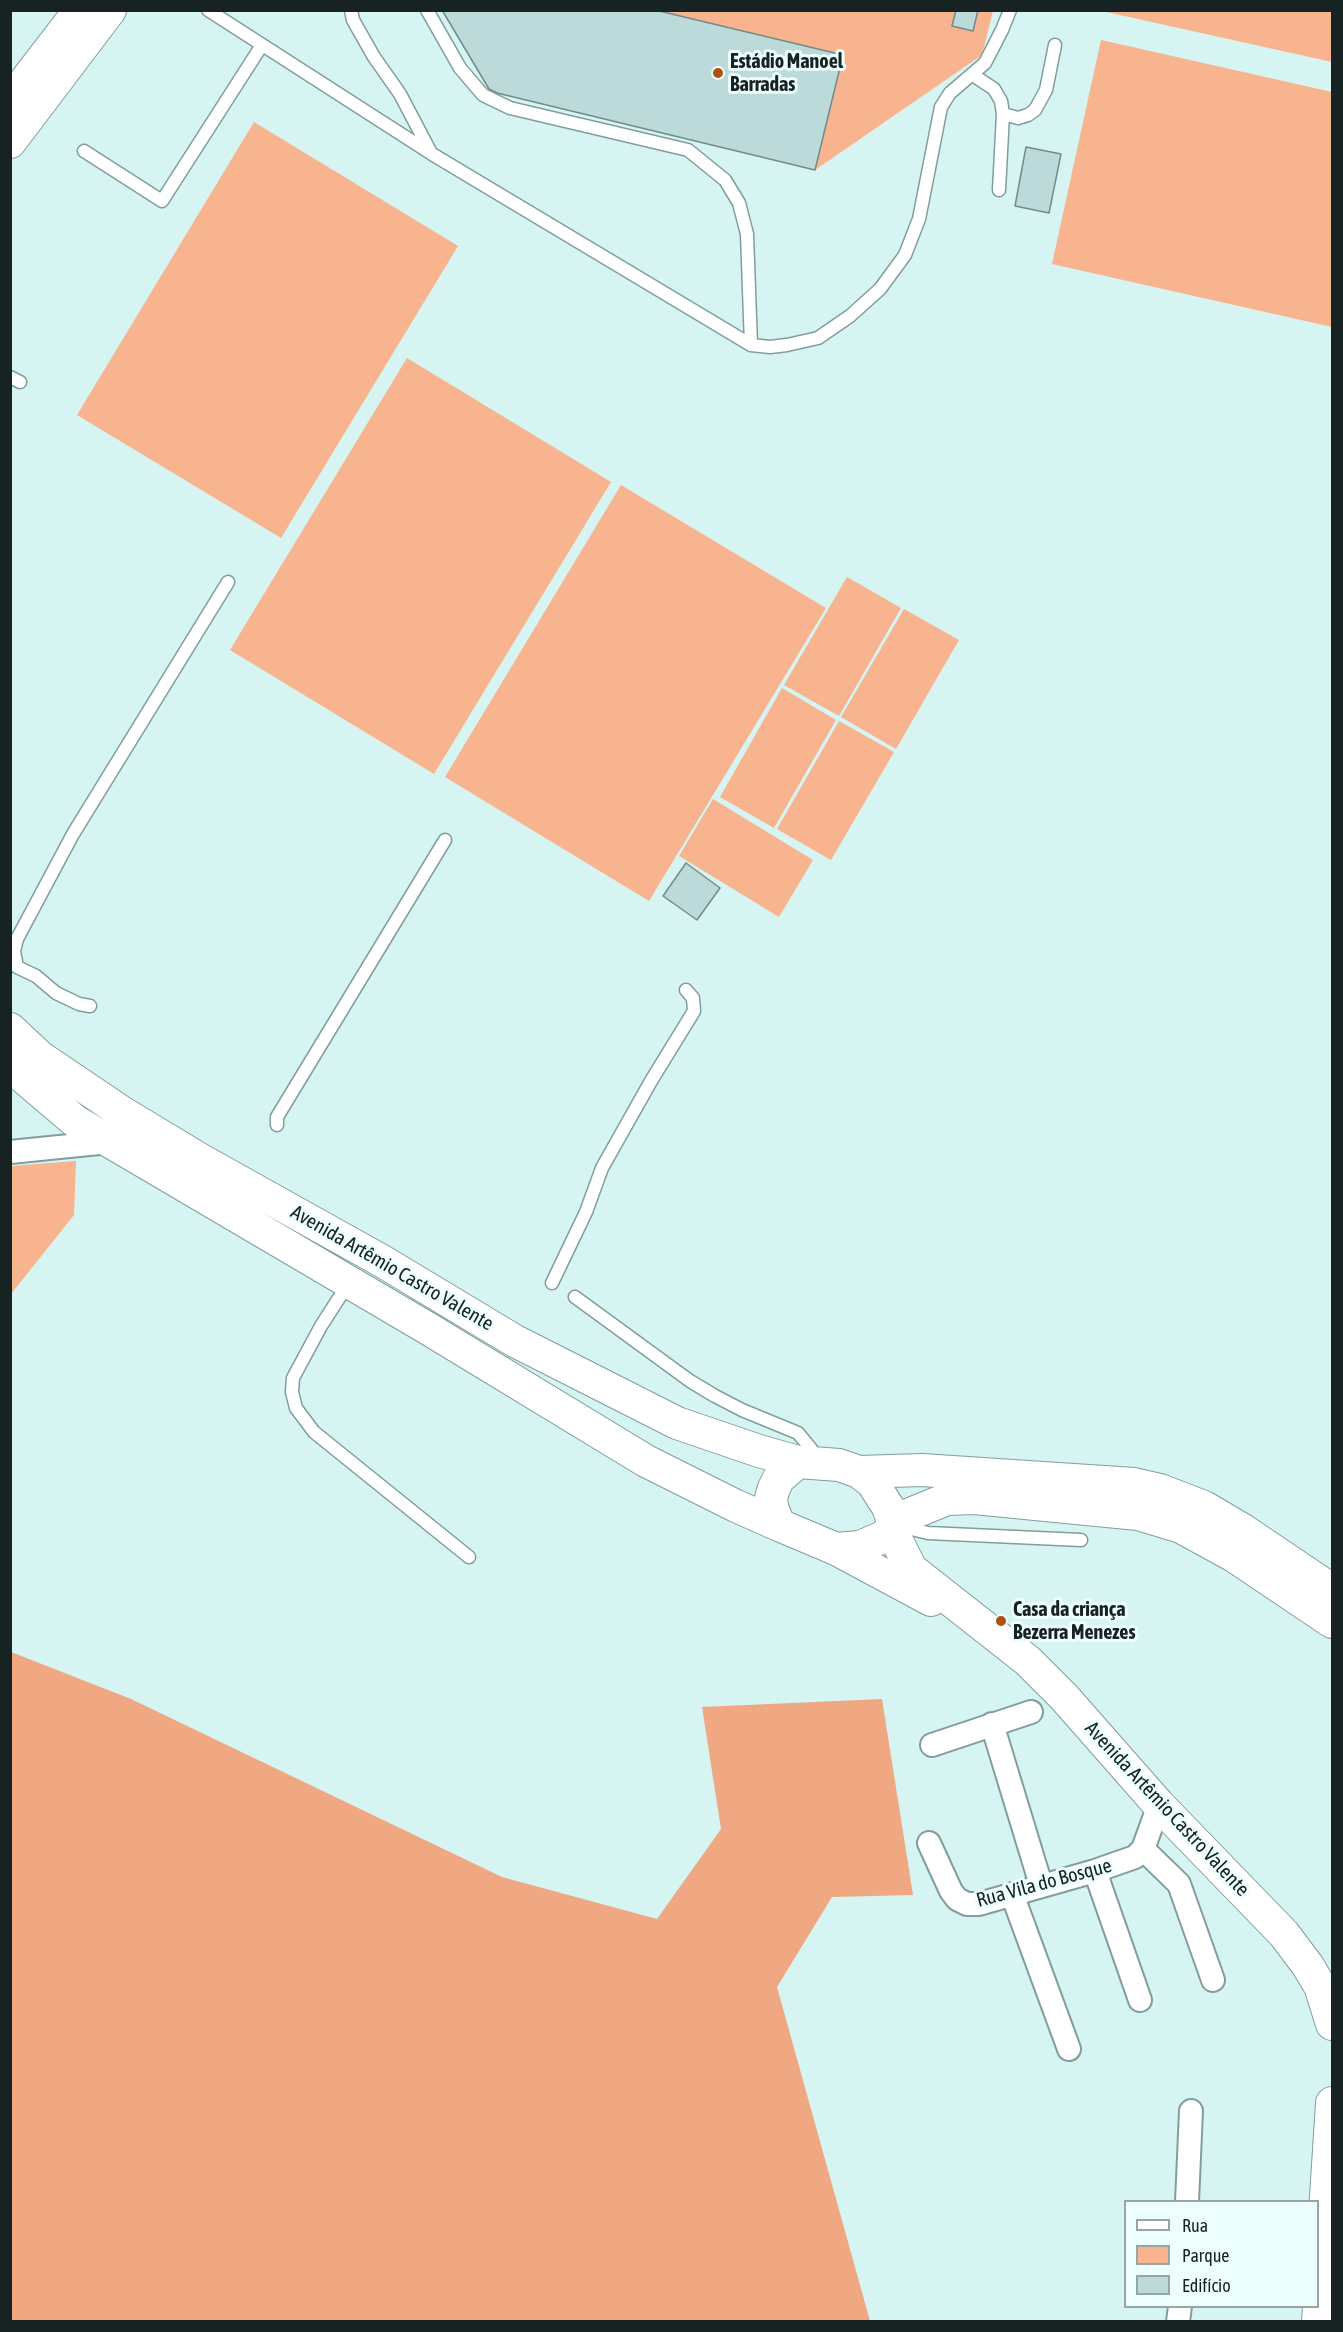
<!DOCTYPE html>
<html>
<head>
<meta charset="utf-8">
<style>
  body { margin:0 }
  #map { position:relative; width:1343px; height:2332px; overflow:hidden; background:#d5f4f2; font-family:"Asap Condensed",sans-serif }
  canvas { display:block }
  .frame { position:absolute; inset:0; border:12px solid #172222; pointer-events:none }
  .legend { position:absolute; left:1124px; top:2200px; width:195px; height:108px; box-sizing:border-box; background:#ecfefd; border:2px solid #97a6a5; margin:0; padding:8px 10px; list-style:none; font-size:18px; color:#172222 }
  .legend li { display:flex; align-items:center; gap:12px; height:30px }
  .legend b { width:30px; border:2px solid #97a6a5 }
</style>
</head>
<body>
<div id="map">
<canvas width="1343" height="2332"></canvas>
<div class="frame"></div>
<ul class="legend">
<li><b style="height:8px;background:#fff"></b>Rua</li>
<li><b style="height:16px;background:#f8b38f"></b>Parque</li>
<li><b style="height:16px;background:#bcdad9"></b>Edifício</li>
</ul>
</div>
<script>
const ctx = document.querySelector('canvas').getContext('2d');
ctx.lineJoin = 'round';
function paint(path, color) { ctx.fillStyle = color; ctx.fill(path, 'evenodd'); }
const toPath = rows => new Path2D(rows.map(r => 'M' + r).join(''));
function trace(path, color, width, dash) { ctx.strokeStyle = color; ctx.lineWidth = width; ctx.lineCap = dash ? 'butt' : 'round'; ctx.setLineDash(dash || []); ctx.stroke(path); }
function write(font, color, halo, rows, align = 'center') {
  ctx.font = font + ' "Asap Condensed",sans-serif'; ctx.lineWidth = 6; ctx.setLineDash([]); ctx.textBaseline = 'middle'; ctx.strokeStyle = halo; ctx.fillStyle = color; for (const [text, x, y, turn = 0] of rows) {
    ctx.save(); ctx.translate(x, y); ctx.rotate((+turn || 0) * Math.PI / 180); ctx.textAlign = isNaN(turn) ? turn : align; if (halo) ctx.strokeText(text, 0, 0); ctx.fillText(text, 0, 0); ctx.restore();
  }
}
paint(toPath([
  [442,11,993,11,982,55,815,170,490,91],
  [1102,11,1332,11,1332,62],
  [1101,40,1332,92,1332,327,1052,264],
  [254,122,458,246,281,538,77,415],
  [407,358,611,482,434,774,230,650],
  [621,485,826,608,649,901,445,777],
  [847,577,901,608,839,716,784,685],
  [904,609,959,640,896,749,841,717],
  [782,688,836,720,774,828,720,797],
  [839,721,894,752,831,860,777,829],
  [713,799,813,860,779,917,679,856],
  [76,1161,74,1215,11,1294,11,1166]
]), '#f8b38f');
paint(toPath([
  [11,1652,131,1699,502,1877,657,1919,721,1829,702,1707,882,1699,913,1895,832,1897,777,1987,870,2321,11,2321]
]), '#f0a883');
const building = toPath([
  [442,10,655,10,843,55,815,170,497,93,489,89,442,10],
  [956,10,978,10,973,31,952,26,956,10],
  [1026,147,1061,154,1049,213,1015,206,1026,147],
  [686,863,720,888,697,920,663,896,686,863]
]);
paint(building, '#bcdad9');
trace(building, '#708c8b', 1.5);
const service = toPath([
  [208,10,432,154,751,345],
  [351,10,353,20,374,57,400,94,431,153],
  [427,10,460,68,483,95,510,108,688,150,725,180,739,203,747,234,751,345,770,347,787,345,818,338,850,316,880,289,905,255,919,219,941,107,950,93,985,63,1002,30,1010,10],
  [973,75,994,89,1001,101,1003,114,999,190],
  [1003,114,1018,118,1028,115,1035,110,1046,90,1055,45],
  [84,151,162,201,262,45],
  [10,377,20,382],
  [90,1006,79,1004,56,993,36,976,17,967,14,951,17,939,73,834,228,582],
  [277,1125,277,1117,445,840],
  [552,1283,586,1212,602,1168,651,1081,694,1011,693,998,686,990],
  [348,1284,321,1326,293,1378,292,1392,296,1408,314,1432,469,1557],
  [575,1297,690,1381,715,1396,742,1410,798,1433,812,1450,817,1461],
  [899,1526,928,1533,1081,1540]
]);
const minor = toPath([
  [10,1152,109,1142],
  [992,1724,1041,1885],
  [932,1745,1031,1712],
  [929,1843,951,1891,957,1899,967,1904,979,1904,1095,1871,1135,1857,1143,1849,1159,1805],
  [1143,1849,1179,1884,1213,1980],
  [1095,1871,1140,2000],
  [1012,1894,1069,2049],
  [1187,2202,1191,2111],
  [1178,2322,1180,2306]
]);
const secondary = toPath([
  [10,101,80,10],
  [10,142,110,10],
  [10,1029,40,1057,123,1113,201,1160,382,1261,515,1341,677,1423,759,1451,798,1462],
  [10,1066,75,1121,427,1328,646,1461,736,1506,779,1525],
  [859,1472,872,1482,888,1507,893,1521,891,1529,883,1537,860,1547,836,1549,779,1525,772,1507,771,1498,774,1488,779,1478,798,1462,839,1465,859,1472,922,1470,1134,1484,1160,1490,1204,1507,1243,1530,1332,1590],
  [893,1521,947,1499,974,1498,1138,1514,1181,1527,1234,1556,1332,1622],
  [891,1529,911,1569,1028,1661,1064,1697,1159,1805,1284,1934,1308,1966,1320,1986,1332,2024],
  [836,1549,931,1600],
  [1318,2322,1332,2103]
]);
trace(service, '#819e9c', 15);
trace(minor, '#819e9c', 26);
trace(secondary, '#819e9c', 34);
trace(service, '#fff', 12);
trace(minor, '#fff', 22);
trace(secondary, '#fff', 32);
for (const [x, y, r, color] of [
  [718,73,6,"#b2510f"],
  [1001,1621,6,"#b2510f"]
]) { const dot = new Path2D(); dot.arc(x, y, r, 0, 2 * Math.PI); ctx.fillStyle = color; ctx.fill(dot); trace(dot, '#ecfefd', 2); }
write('bold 20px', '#172222', '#ecfefd', [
  ["Estádio Manoel",730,62],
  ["Barradas",730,85],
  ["Casa da criança",1013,1610],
  ["Bezerra Menezes",1013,1633]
], 'left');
write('20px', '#172222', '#ecfefd', [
  ["Avenida Artêmio Castro Valente",392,1268,30],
  ["Avenida Artêmio Castro Valente",1167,1809,47],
  ["Rua Vila do Bosque",1044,1883,-15]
]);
</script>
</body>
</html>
